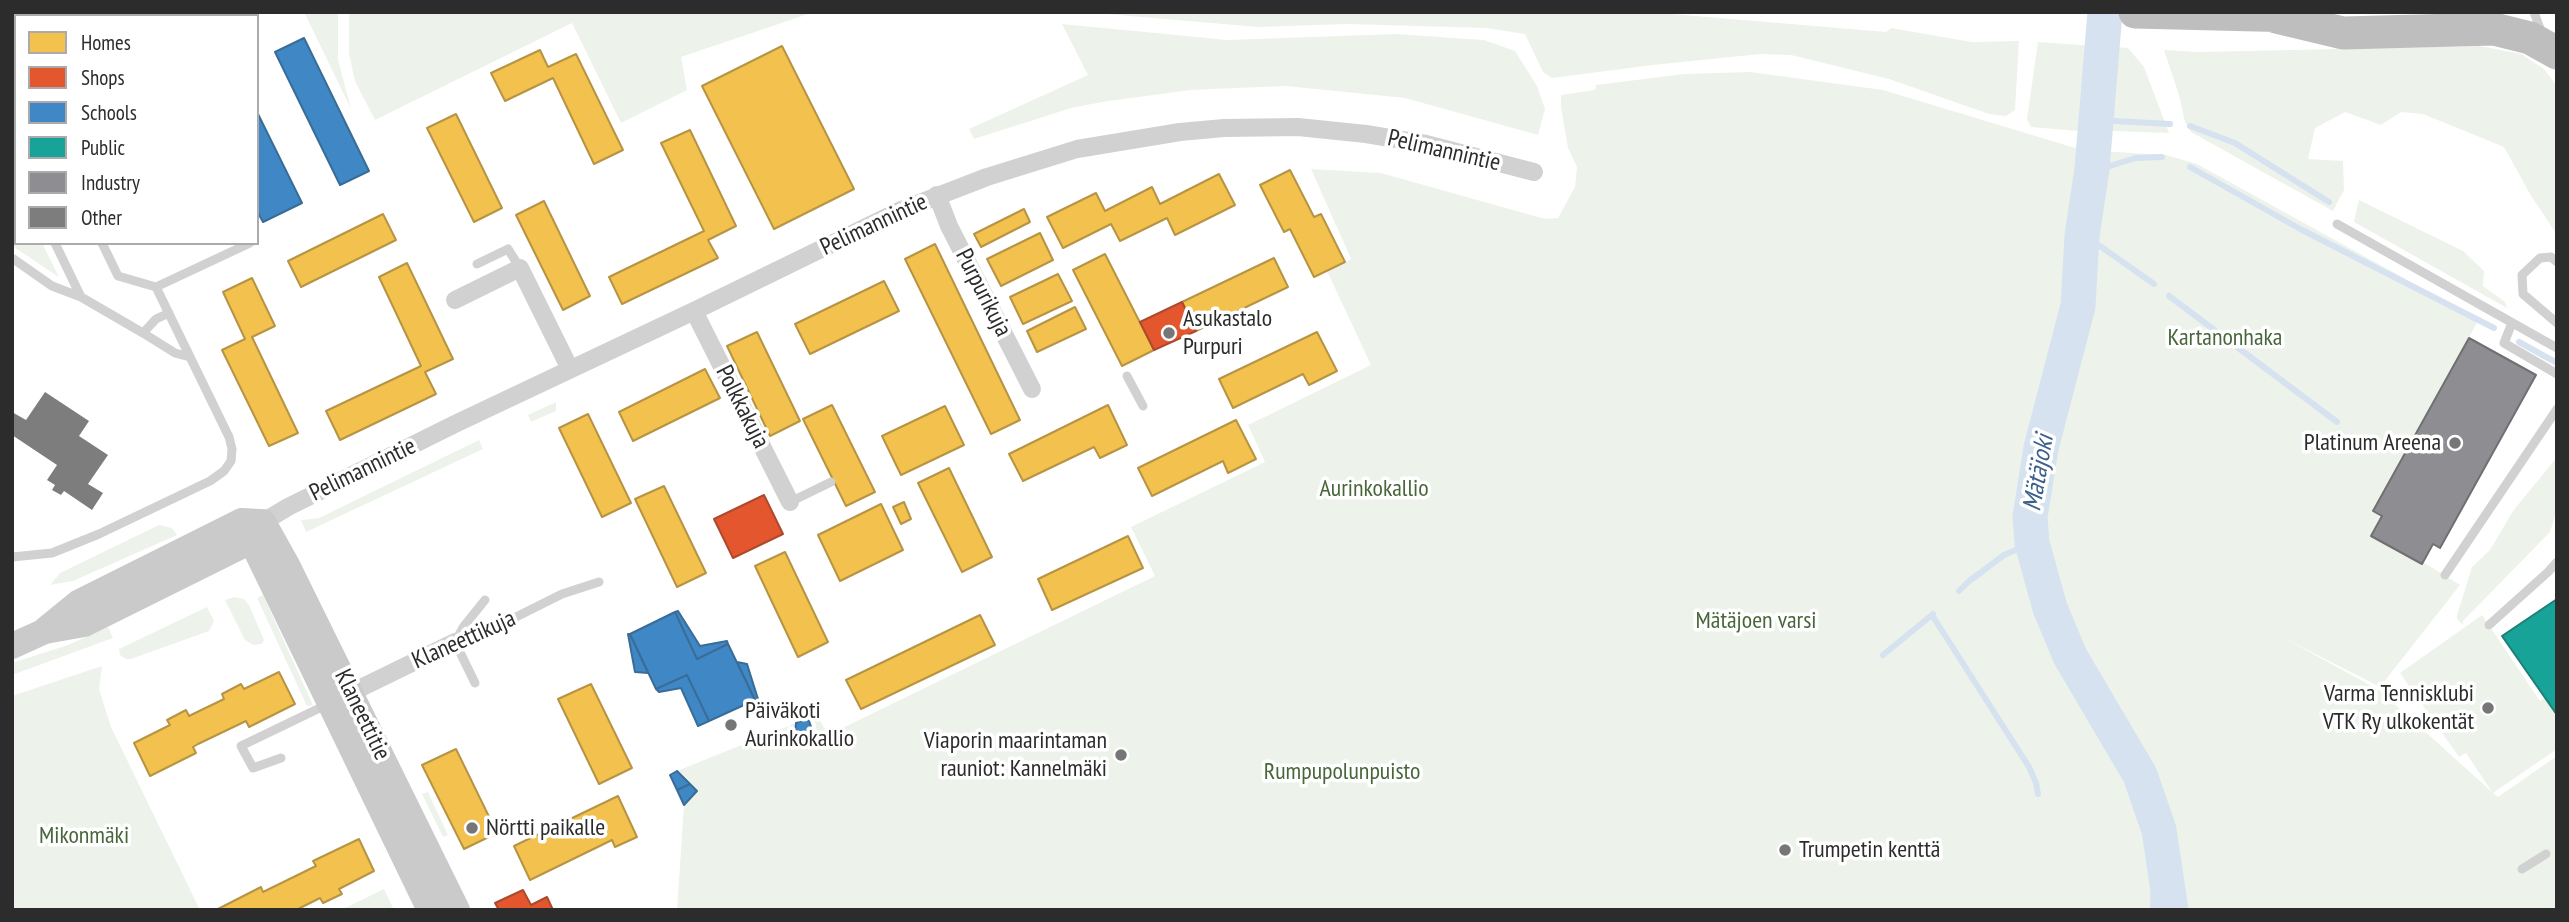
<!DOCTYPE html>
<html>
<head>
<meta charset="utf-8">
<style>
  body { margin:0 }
  #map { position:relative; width:2569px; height:922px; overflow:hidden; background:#fff; font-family:"PT Sans Narrow",sans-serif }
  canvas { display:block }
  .frame { position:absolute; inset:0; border:14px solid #2c2c2c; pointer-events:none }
  .legend { position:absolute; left:14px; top:14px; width:245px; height:231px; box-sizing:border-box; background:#fff; border:2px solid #ababab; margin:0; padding:9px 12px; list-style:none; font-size:21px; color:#2c2c2c }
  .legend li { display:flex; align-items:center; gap:14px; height:35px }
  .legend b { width:35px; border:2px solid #ababab }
</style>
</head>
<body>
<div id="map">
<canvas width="2569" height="922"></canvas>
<div class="frame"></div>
<ul class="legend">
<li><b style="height:19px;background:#f2c14e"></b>Homes</li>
<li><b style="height:19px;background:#e4572e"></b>Shops</li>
<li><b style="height:19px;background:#3f88c5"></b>Schools</li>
<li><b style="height:19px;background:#17a398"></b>Public</li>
<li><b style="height:19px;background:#8d8d92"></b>Industry</li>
<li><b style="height:19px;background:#7d7d7d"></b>Other</li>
</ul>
</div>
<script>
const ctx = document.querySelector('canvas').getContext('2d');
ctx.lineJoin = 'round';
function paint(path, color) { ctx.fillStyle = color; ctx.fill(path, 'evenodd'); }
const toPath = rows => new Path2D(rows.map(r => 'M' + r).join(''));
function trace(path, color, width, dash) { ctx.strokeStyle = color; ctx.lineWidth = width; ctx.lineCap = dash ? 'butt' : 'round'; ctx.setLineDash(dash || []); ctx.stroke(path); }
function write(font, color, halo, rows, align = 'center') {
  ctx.font = font + ' "PT Sans Narrow",sans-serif'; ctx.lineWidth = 7; ctx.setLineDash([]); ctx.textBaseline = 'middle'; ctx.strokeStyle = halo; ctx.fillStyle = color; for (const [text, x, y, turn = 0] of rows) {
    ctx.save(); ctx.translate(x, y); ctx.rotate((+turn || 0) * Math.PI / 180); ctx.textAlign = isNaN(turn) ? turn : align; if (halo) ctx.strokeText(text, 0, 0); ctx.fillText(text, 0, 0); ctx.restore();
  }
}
paint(toPath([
  [304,12,338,12,338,60,351,109],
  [349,12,814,12,681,57,687,90,621,123,572,23,375,120,355,81,349,54],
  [1083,12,1648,12,1886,32,1891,28,1972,42,2019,41,2015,110,2006,116,1989,114,1889,79,1791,55,1760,54,1653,65,1552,78,1543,72,1525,34,1486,28,1347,24,1258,27],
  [1062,24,1228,40,1396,34,1484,40,1515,51,1537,86,1545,109,1538,135,1405,98,1285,86,1190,90,1102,102,1071,108,974,139,969,129,1088,75],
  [2038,42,2094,46,2089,132,2031,127,2027,119],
  [2480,46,2521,54,2544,69,2557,86,2557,235,2530,194,2504,147,2423,114,2401,112,2381,125,2345,112,2315,128,2308,159,2343,161,2344,190,2333,211,2191,132,2185,122,2179,95,2164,50,2198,52],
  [2113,47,2128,48,2144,67,2169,133,2112,131],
  [1750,72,1883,90,2082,150,2166,155,2197,164,2471,315,2478,321,2374,511,2382,516,2371,535,2422,564,2423,562,2460,585,2380,687,2284,638,2379,690,2492,792,2466,753,2459,757,2400,673,2482,615,2540,701,2545,698,2557,715,2557,749,2493,793,2498,797,2557,756,2557,910,677,910,684,805,697,791,677,771,796,723,795,744,819,743,812,706,828,735,1155,576,1131,527,1265,462,1248,425,1371,365,1327,271,1351,259,1311,169,1381,173,1545,219,1558,218,1575,187,1577,167,1568,148,1561,107,1561,95,1595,90,1596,85,1684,74],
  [2359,200,2463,251,2484,271,2483,286,2505,302,2507,308,2354,222],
  [16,224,16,243,42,243,59,277,12,246,12,226],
  [556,402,556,411,531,422,528,415],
  [479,440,483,449,306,532,301,520,319,518],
  [2557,457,2557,509,2550,532,2463,621,2463,625,2457,619,2457,615,2472,567,2490,550,2513,511],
  [159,525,172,528,177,535,73,581,50,585,60,573],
  [263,595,313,705,307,706,257,598],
  [234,597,244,599,249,605,264,640,262,644,253,645,245,640,225,600],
  [207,607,214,621,209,631,131,659,126,659,120,655,119,649,123,647],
  [108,627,113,638,12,675,12,663,68,645],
  [102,666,99,689,111,727,200,910,12,910,12,696],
  [428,792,448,835,443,837,422,794],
  [384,889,394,910,341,910]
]), '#edf3ea');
paint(toPath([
  [2172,826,2180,854,2184,910,2150,910,2151,875,2143,837]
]), '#d6e2f0');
const homes = toPath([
  [782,46,854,189,774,229,702,86,782,46],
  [540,50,548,67,576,54,623,150,594,164,553,78,505,101,491,73,540,50],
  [456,114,502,208,474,222,427,128,456,114],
  [690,130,736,226,708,240,718,258,622,304,609,277,704,231,661,143,690,130],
  [1290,170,1314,217,1321,214,1345,262,1314,277,1290,229,1284,232,1260,185,1290,170],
  [1219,174,1235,205,1175,235,1167,218,1120,241,1111,224,1063,248,1047,217,1096,193,1105,211,1152,187,1160,204,1219,174],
  [544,201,590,296,563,310,516,215,544,201],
  [1024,209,1030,222,981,247,974,234,1024,209],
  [383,214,396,240,301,287,288,261,383,214],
  [1040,233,1053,260,1001,286,987,259,1040,233],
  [935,244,1020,420,991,434,905,259,935,244],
  [1105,254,1154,350,1122,366,1073,270,1105,254],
  [1274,258,1288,287,1196,331,1182,302,1274,258],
  [407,263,453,359,425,372,436,394,340,440,326,411,421,366,379,277,407,263],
  [1058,274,1072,301,1023,324,1010,297,1058,274],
  [252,278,275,326,252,337,298,433,269,446,222,350,245,339,223,292,252,278],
  [884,281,899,311,810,354,795,324,884,281],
  [1075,307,1086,329,1037,352,1027,331,1075,307],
  [757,332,800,421,770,436,727,346,757,332],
  [1317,332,1337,371,1309,385,1303,374,1233,408,1219,379,1317,332],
  [705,369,720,398,633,441,619,412,705,369],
  [832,405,875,492,846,506,803,419,832,405],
  [1108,405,1127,445,1100,458,1094,447,1023,481,1009,454,1108,405],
  [945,406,964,445,901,475,882,436,945,406],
  [588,414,631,503,602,517,559,428,588,414],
  [1236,420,1256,459,1228,473,1223,461,1152,496,1138,468,1236,420],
  [949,468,992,557,962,572,918,483,949,468],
  [664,486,706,573,677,587,635,499,664,486],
  [904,502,911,519,901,524,893,507,904,502],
  [881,504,903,550,840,581,818,535,881,504],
  [1128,536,1143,568,1052,610,1038,579,1128,536],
  [785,552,828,642,798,657,755,566,785,552],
  [980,615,995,645,861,709,846,680,980,615],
  [279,672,295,704,249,727,246,721,198,744,193,747,196,753,150,776,134,743,170,725,167,720,186,710,189,716,224,699,222,694,241,684,244,689,279,672],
  [591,684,632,768,599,784,558,699,591,684],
  [456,749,497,833,464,849,422,765,456,749],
  [618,796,637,837,615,847,612,840,530,880,514,846,618,796],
  [359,839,374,871,339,889,342,894,323,903,320,898,296,910,216,910,261,887,263,892,316,866,313,861,359,839]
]);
paint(homes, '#f2c14e');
trace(homes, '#b79444', 2);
const shops = toPath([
  [1182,302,1196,331,1154,350,1140,322,1182,302],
  [764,495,783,534,733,558,714,519,764,495],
  [523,890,531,905,547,897,553,910,499,910,495,903,523,890]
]);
paint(shops, '#e4572e');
trace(shops, '#ad4a2d', 2);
const schools = toPath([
  [24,12,69,12,68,16,24,16,24,12],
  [92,12,250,12,249,16,117,16,92,12],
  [304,38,369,171,340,185,275,52,304,38],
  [257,112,302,203,263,222,257,211,257,112],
  [678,611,700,646,727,641,728,644,697,659,675,612,678,611],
  [675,612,697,659,728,644,755,700,709,721,687,675,656,689,630,634,675,612],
  [628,634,630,634,648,673,635,672,628,634],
  [737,662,747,664,758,699,755,700,737,662],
  [687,675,709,721,698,726,681,688,659,692,656,689,687,675],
  [808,718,815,738,805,739,805,744,794,744,796,723,808,718],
  [815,738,817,743,805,744,805,739,815,738],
  [677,771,690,784,677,790,670,775,677,771],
  [690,784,697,791,684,805,677,790,690,784]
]);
paint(schools, '#3f88c5');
trace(schools, '#396c97', 2);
const public = toPath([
  [2557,599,2557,715,2502,636,2557,599]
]);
paint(public, '#17a398');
trace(public, '#1d7f78', 2);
const industry = toPath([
  [2469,338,2536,375,2440,548,2433,544,2422,564,2371,536,2382,516,2373,511,2469,338]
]);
paint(industry, '#8d8d92');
trace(industry, '#707073', 2);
trace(toPath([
  [2096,120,2170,124],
  [2190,126,2235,143,2329,202],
  [2190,167,2302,230,2494,328],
  [2092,169,2107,167,2135,158,2162,157],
  [2082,236,2100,246,2154,284],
  [2169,296,2337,422],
  [2519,342,2557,363],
  [1959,591,1968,582,2004,555,2032,543],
  [1932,615,2029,767,2036,783,2038,794],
  [1883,655,1933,614]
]), '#d6e2f0', 6);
trace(toPath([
  [2105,12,2092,169,2082,236,2078,306,2041,448,2030,517,2032,543,2050,608,2070,656,2140,775,2159,830,2171,910]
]), '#d6e2f0', 35);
paint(toPath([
  [45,392,89,421,79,436,108,455,88,484,103,493,92,510,64,491,61,495,52,490,55,485,47,480,57,465,12,435,12,412,26,420]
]), '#7d7d7d');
trace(toPath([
  [2534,12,2542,34],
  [12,214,16,212],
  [2337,224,2557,348],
  [55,243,81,297],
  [12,258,52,286,81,297,143,333],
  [2557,262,2551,257,2540,258,2522,275,2523,294,2557,323],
  [477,264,508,249,520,268],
  [156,287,250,243],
  [169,313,156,319,143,333,175,353,190,357],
  [2512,323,2504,343,2557,374],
  [1127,376,1143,406],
  [790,502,831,482],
  [12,557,52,553,99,534,210,481,224,471,231,461,232,449,229,437,156,287,118,276,102,243],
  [2445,575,2557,409],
  [2489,625,2548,572,2557,562],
  [455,642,472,639,562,594,599,582],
  [455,642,464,626,485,600],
  [455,642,475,683],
  [281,758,253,768,241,746,326,705],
  [2522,869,2546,854]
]), '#d1d1d1', 9);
trace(toPath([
  [937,195,949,226,1032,389],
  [455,300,520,268,570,369],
  [694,311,790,502],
  [263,522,288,507,457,423,694,311,899,211,987,177,1077,149,1180,132,1224,128,1298,127,1366,134,1426,144,1534,172],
  [340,698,455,642]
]), '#d1d1d1', 18);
trace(toPath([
  [242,521,430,910],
  [263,522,287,565,457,910],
  [46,629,78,603,242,521,259,522],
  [12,646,45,631,84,624,251,541,260,528]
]), '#cacaca', 26);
trace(toPath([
  [2135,12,2297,16],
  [2276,17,2343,33,2494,29,2530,38,2557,53]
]), '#bebebe', 33);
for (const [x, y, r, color] of [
  [1169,333,7,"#767676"],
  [2455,443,7,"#767676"],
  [2488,708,7,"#767676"],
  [731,725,7,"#767676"],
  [1121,755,7,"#767676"],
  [472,828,7,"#767676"],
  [1785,850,7,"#767676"]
]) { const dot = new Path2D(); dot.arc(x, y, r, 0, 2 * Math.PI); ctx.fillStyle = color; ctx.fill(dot); trace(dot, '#fff', 2.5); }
write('24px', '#2c2c2c', '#fff', [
  ["Pelimannintie",1444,151,13],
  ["Pelimannintie",874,225,-25],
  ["Purpurikuja",983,293,63],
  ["Polkkakuja",742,407,63],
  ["Pelimannintie",363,470,-26],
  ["Klaneettikuja",464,640,-24],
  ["Klaneettitie",362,715,64]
]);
write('24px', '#2c2c2c', '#fff', [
  ["Asukastalo",1183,319],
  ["Purpuri",1183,347],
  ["Platinum Areena",2441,443,"right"],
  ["Varma Tennisklubi",2474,694,"right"],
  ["VTK Ry ulkokentät",2474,722,"right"],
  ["Päiväkoti",745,711],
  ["Aurinkokallio",745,739],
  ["Viaporin maarintaman",1107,741,"right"],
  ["rauniot: Kannelmäki",1107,769,"right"],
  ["Nörtti paikalle",486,828],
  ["Trumpetin kenttä",1799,850]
], 'left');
write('24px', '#48663b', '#fff', [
  ["Kartanonhaka",2225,338],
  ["Aurinkokallio",1374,489],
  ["Mätäjoen varsi",1756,621],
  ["Rumpupolunpuisto",1342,772],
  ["Mikonmäki",84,836]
]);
write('italic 26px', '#3c608c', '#fff', [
  ["Mätäjoki",2039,473,-80]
]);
</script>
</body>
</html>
